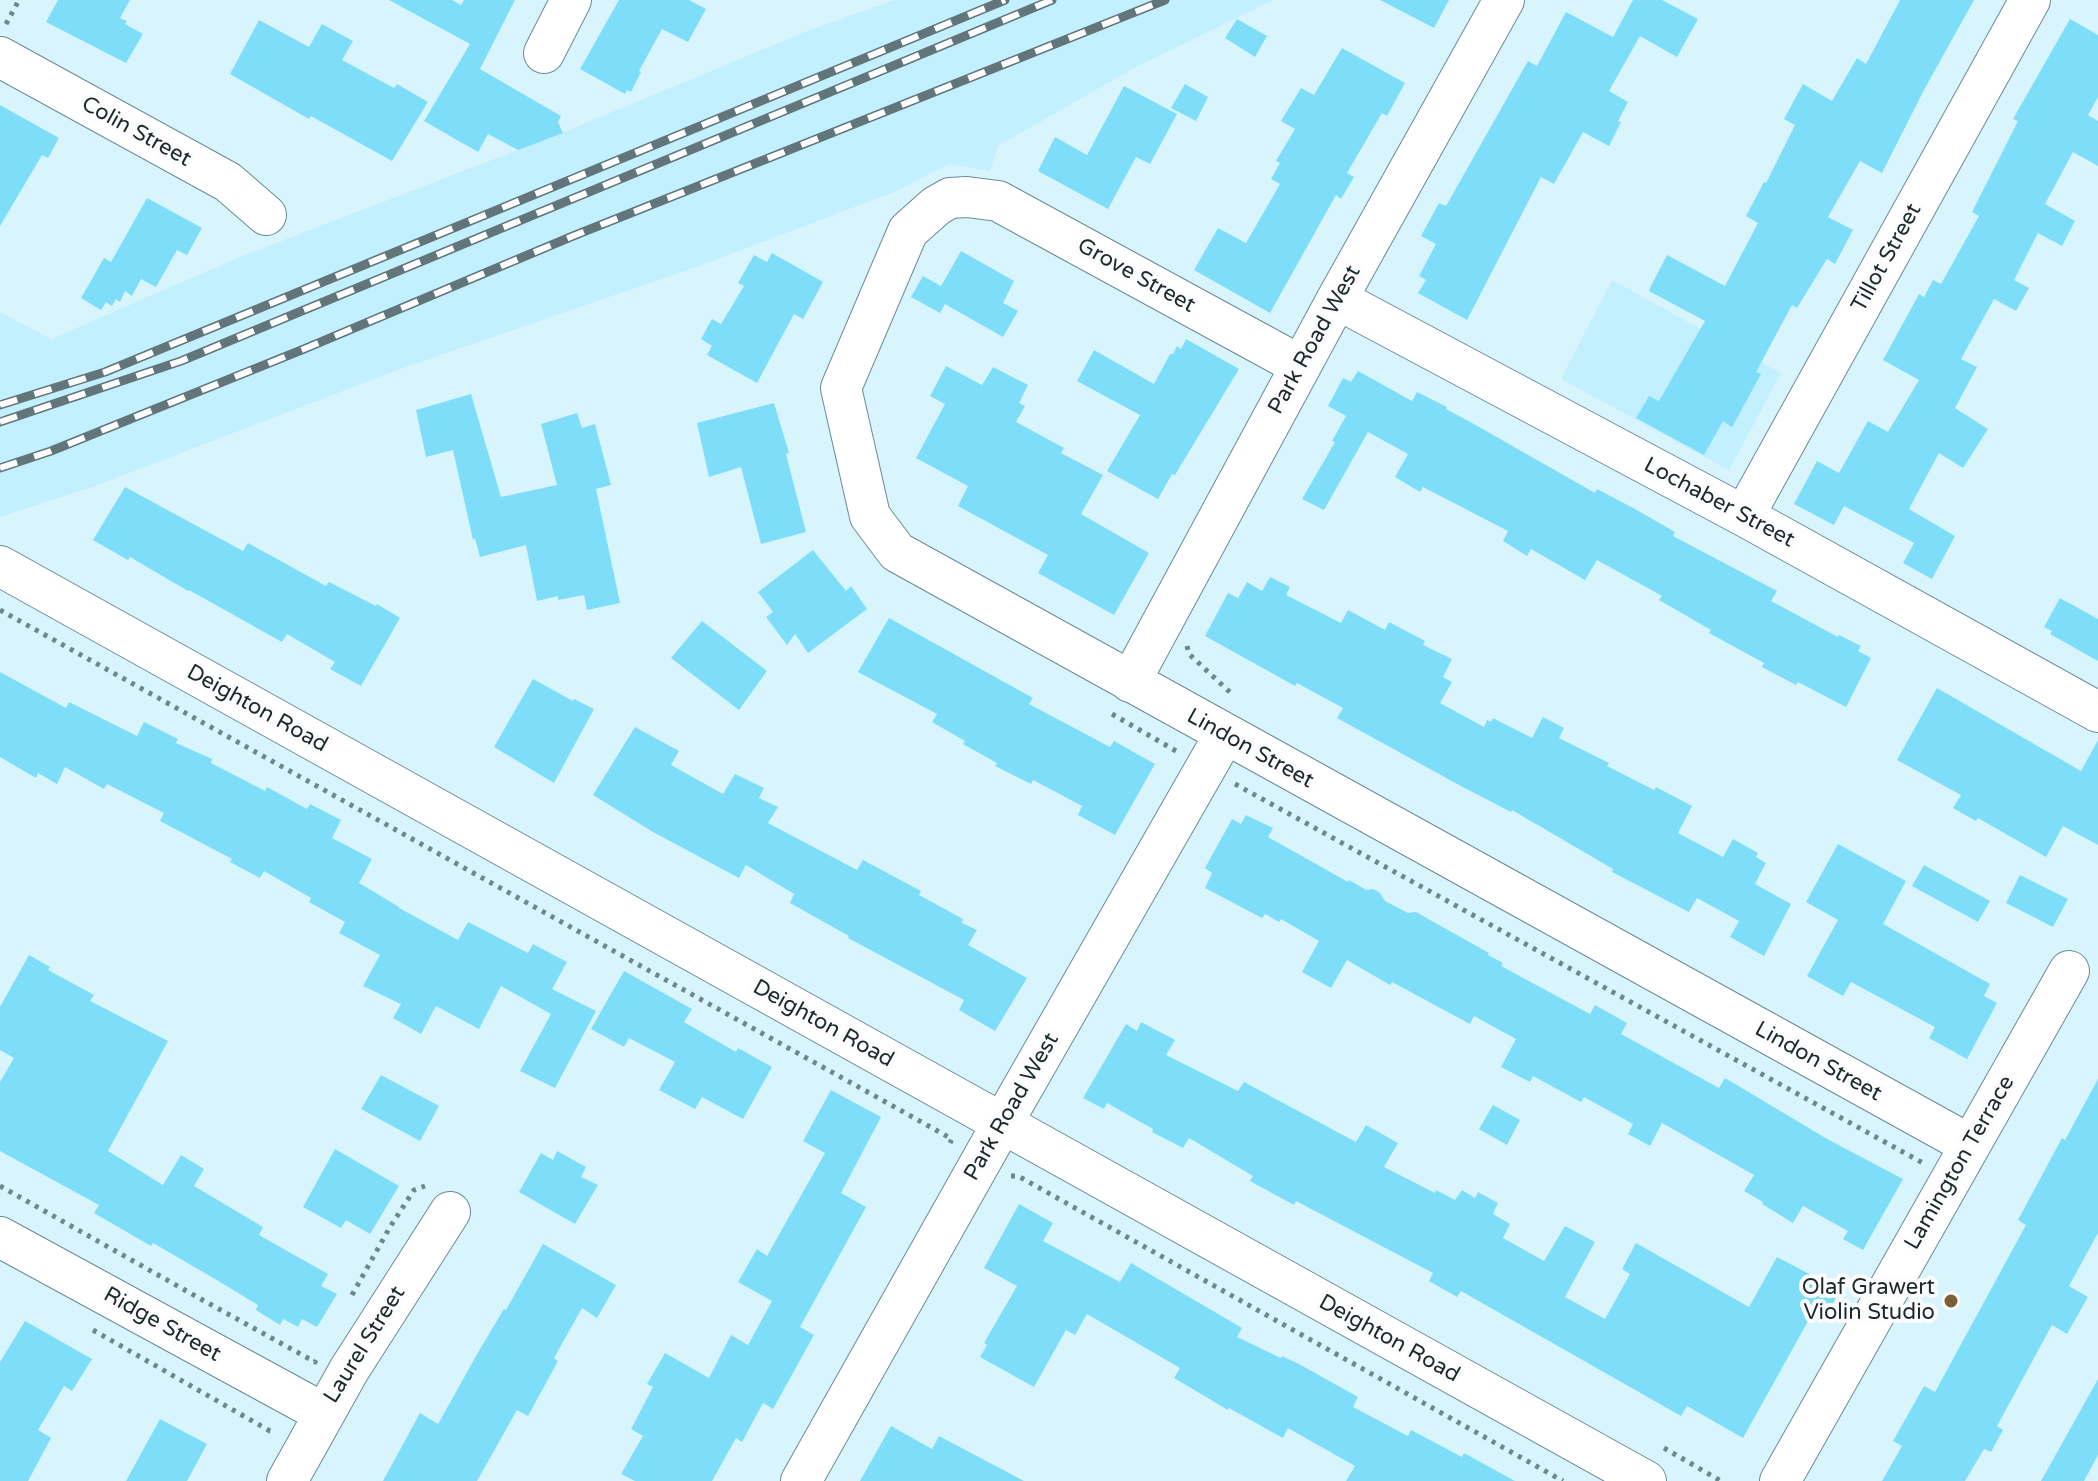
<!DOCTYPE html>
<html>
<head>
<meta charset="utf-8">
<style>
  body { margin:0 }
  canvas { display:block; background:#d8f5fe }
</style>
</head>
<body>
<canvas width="2098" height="1481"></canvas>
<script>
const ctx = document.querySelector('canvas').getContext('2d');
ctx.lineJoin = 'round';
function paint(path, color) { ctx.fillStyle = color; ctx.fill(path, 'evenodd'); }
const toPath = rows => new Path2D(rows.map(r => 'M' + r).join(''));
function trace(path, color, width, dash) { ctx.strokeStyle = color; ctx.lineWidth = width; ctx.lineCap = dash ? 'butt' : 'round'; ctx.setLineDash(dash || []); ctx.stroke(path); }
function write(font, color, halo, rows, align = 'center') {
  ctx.font = font + ' "Varela Round",sans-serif'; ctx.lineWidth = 8; ctx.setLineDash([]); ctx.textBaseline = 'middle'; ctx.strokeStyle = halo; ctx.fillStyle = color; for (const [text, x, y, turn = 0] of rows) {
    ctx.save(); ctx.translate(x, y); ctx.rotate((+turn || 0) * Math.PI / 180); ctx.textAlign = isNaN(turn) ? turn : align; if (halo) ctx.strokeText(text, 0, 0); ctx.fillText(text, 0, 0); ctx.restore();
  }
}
paint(toPath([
  [894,0,1273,0,1134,68,998,146,990,171,949,164,894,192,699,266,400,369,95,486,0,517,0,312,51,339,240,257,559,134,810,30],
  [1612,280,1781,373,1729,470,1561,379]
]), '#c2f0fe');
paint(toPath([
  [58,0,130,0,120,18,127,21,125,24,143,34,126,63,46,22],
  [389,0,452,0,461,5,464,0,515,0,480,69,561,116,558,122,563,133,518,150,488,134,478,152,424,121,470,44],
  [619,0,689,0,706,9,688,42,662,29,639,71,641,72,631,92,627,90,625,94,580,69],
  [1380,0,1449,0,1434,28],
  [1633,0,1662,0,1698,19,1677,57,1640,36,1609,91,1628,102,1618,121,1621,122,1609,146,1583,132,1554,184,1541,177,1467,320,1418,293,1426,280,1419,276,1436,244,1421,236,1439,203,1446,206,1528,61,1537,66,1566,12,1613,37],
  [1900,0,1974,0,1925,88,1882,173,1860,161,1828,217,1853,230,1835,264,1827,259,1797,308,1792,305,1756,372,1761,374,1732,427,1723,421,1704,455,1636,418,1649,396,1659,401,1705,321,1649,291,1652,284,1667,255,1725,286,1758,223,1746,216,1764,182,1766,183,1795,125,1784,119,1803,84,1832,101,1857,58,1866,64],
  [1237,19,1267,36,1255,57,1225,38],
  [2070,19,2098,35,2098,97,2088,115,2098,121,2098,166,2073,152,2045,204,2075,221,2062,246,2038,233,2014,280,2029,288,2016,311,1994,299,1961,359,1977,367,1955,408,1988,429,1963,468,1939,453,1909,509,1955,536,1932,579,1903,563,1914,543,1844,506,1834,525,1794,504,1817,461,1839,473,1868,421,1888,432,1919,380,1883,360,1919,294,1924,297,1933,280,1941,284,1979,216,1972,212,2018,121,2013,119],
  [259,20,309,47,322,24,353,41,342,60,394,88,397,84,428,102,392,161,311,116,309,119,230,74],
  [1342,48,1405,83,1387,116,1382,113,1347,173,1354,177,1341,199,1336,195,1270,313,1194,270,1218,228,1246,243,1280,184,1271,179,1280,163,1276,161,1295,129,1281,121,1301,88,1314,95],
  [1185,84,1208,97,1196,121,1171,108],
  [1124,86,1177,114,1150,164,1136,157,1108,209,1038,171,1055,137,1087,155],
  [0,105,59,138,48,158,42,155,0,226],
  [147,198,202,228,187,255,177,250,156,287,141,279,132,296,125,291,120,302,116,299,112,306,106,302,101,310,81,298,104,258,111,262],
  [961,251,1014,281,1003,303,1018,311,1003,337,945,304,940,313,911,297,923,276,941,286],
  [772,253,823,282,803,319,794,314,757,383,707,355,712,346,701,339,712,319,721,324,744,286,738,283,754,255,767,262],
  [1186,339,1239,369,1175,475,1172,474,1158,499,1107,471,1140,415,1077,381,1094,350,1154,384,1170,354,1173,354,1177,346,1181,349],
  [946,366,982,385,993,367,1028,385,1019,403,1025,406,1016,422,1064,448,1061,453,1103,475,1081,514,1149,553,1114,615,1038,573,1048,555,958,506,968,486,916,458,945,404,930,396],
  [1358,371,1412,401,1417,392,1447,407,1446,409,1472,423,1595,493,1597,489,1635,509,1675,532,1673,536,1777,591,1771,601,1838,637,1839,635,1861,646,1858,651,1871,658,1846,707,1798,682,1796,685,1762,667,1764,663,1709,633,1711,630,1659,600,1662,596,1597,560,1585,580,1531,549,1527,556,1503,541,1508,531,1423,487,1420,492,1395,477,1408,454,1368,432,1324,510,1302,499,1335,442,1332,441,1346,416,1328,406,1343,378,1351,382],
  [471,394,501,497,557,485,541,424,577,413,582,428,595,424,611,485,596,489,620,603,587,610,584,595,558,600,558,596,537,601,526,545,480,557,475,538,473,540,453,450,426,457,416,410],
  [774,403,789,453,786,454,806,532,761,544,741,467,709,477,697,423],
  [125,487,243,551,248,543,326,586,329,582,376,606,377,604,400,618,361,686,330,669,335,662,287,634,282,642,189,590,188,591,130,557,128,560,93,540],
  [813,550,846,591,851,586,867,609,808,653,795,634,787,645,766,617,773,612,758,592],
  [1270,577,1290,587,1286,595,1341,623,1348,610,1385,630,1389,622,1425,641,1423,645,1452,659,1443,677,1452,682,1440,703,1484,727,1487,720,1491,722,1493,718,1532,738,1543,717,1564,728,1559,738,1609,763,1607,766,1654,790,1656,787,1692,806,1678,833,1723,857,1733,839,1758,853,1756,857,1766,863,1755,884,1791,904,1764,956,1730,937,1739,921,1697,898,1689,912,1612,872,1613,869,1512,810,1511,812,1459,785,1337,718,1343,708,1297,683,1295,686,1205,636,1228,593,1238,598,1247,582,1262,591],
  [2060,598,2098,619,2098,661,2050,634,2052,631,2044,627],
  [889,618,1033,698,1029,704,1110,747,1114,741,1155,764,1115,835,1078,815,1082,806,1033,780,1031,784,995,766,997,763,963,744,965,741,932,722,937,714,858,672],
  [702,621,767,671,739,710,671,658],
  [0,672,66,708,69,702,137,736,144,722,178,739,176,743,212,759,211,763,265,791,267,787,307,809,310,804,341,820,332,838,372,859,359,883,399,907,399,908,458,940,468,922,528,953,533,944,567,962,552,989,596,1011,555,1088,520,1071,551,1014,501,986,479,1029,436,1006,421,1034,393,1018,401,1004,363,986,380,955,339,933,345,922,309,902,311,898,264,871,260,878,230,862,232,859,160,821,164,813,107,784,104,789,65,767,57,784,38,773,36,778,0,757],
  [533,679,573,701,574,699,594,709,554,783,494,747],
  [1937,688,2081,771,2098,740,2098,845,2063,826,2046,857,1978,818,1976,821,1953,808,1961,795,1897,760],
  [635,727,679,751,671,765,723,794,735,774,764,788,759,798,778,807,768,823,857,870,863,860,921,891,919,895,963,919,962,923,977,930,968,945,1027,978,995,1031,959,1010,964,1000,848,938,849,936,790,903,794,894,746,865,739,878,653,832,593,795],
  [1246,815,1273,828,1268,837,1348,882,1349,880,1366,890,1373,889,1380,893,1385,901,1408,913,1416,912,1430,920,1489,953,1488,955,1503,963,1501,966,1590,1014,1595,1005,1627,1023,1621,1034,1719,1088,1725,1078,1829,1140,1903,1179,1863,1250,1843,1239,1848,1231,1803,1206,1793,1223,1762,1204,1763,1202,1744,1191,1754,1175,1662,1123,1650,1146,1628,1134,1633,1124,1584,1097,1581,1102,1533,1076,1530,1082,1501,1067,1516,1039,1474,1016,1470,1024,1392,982,1390,985,1347,960,1331,988,1302,972,1319,941,1281,919,1279,922,1265,914,1262,918,1205,888,1212,873,1205,868,1232,819,1241,824],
  [1838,844,1906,881,1883,924,1990,984,1984,996,1997,1003,1967,1059,1929,1038,1935,1027,1851,982,1843,996,1807,976,1838,920,1806,902],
  [1924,865,1990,901,1978,922,1912,886],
  [2020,875,2068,899,2053,927,2006,903],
  [29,955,50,967,48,970,94,995,90,1001,168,1041,108,1151,163,1185,181,1155,204,1169,194,1186,263,1227,259,1235,328,1274,321,1286,337,1294,317,1327,302,1319,298,1327,283,1319,280,1325,256,1310,258,1305,210,1276,153,1243,151,1246,94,1213,99,1205,0,1151,0,1082,14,1058,0,1050,0,1007],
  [624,971,692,1009,684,1022,736,1052,738,1048,772,1067,743,1119,702,1097,695,1109,659,1090,675,1062,629,1038,624,1047,591,1029],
  [1141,1022,1175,1040,1166,1055,1238,1091,1244,1082,1356,1142,1366,1125,1398,1143,1384,1167,1435,1193,1436,1190,1455,1200,1462,1190,1475,1198,1478,1192,1498,1203,1493,1214,1510,1224,1503,1238,1544,1261,1565,1226,1595,1242,1565,1297,1605,1319,1630,1274,1622,1269,1636,1243,1749,1307,1777,1257,1840,1290,1824,1320,1812,1314,1743,1438,1687,1406,1681,1416,1461,1291,1457,1297,1429,1281,1433,1273,1296,1201,1294,1205,1250,1181,1253,1176,1189,1138,1183,1148,1152,1132,1153,1129,1107,1103,1104,1109,1083,1098,1126,1024,1137,1031],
  [381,1075,439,1106,420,1141,361,1109],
  [2098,1079,2098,1233,2069,1286,2088,1297,2067,1334,2052,1325,1997,1426,2003,1430,1991,1452,1984,1449,1965,1481,1882,1481,1902,1446,1893,1441,1924,1386,1935,1392,2026,1225,2018,1220,2062,1138,2065,1140],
  [831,1090,881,1117,841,1193,866,1207,800,1327,814,1335,773,1409,763,1403,742,1442,736,1438,712,1481,635,1481,621,1474,643,1436,631,1429,653,1387,647,1384,665,1353,709,1378,731,1335,748,1345,772,1301,738,1282,757,1249,767,1256,825,1153,803,1141],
  [1493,1105,1520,1120,1507,1145,1479,1129],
  [335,1149,399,1186,370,1234,346,1220,341,1228,303,1207],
  [557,1151,586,1167,581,1177,598,1185,575,1224,519,1192,541,1153,553,1160],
  [1019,1204,1053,1223,1043,1241,1120,1282,1131,1263,1242,1328,1237,1337,1281,1358,1282,1356,1299,1364,1358,1397,1353,1407,1408,1436,1411,1430,1462,1457,1464,1453,1515,1481,1346,1481,1355,1466,1288,1428,1283,1438,1229,1408,1228,1410,1174,1378,1180,1368,1087,1314,1075,1335,1066,1330,1034,1387,980,1357,987,1345,984,1343,1017,1286,984,1268],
  [543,1244,616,1285,597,1318,582,1308,554,1358,558,1361,528,1416,517,1410,477,1481,383,1481,420,1413,438,1424,480,1349,504,1309,506,1310],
  [25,1321,92,1359,72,1391,64,1386,38,1430,51,1438,28,1481,0,1481,0,1362],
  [2098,1379,2098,1455,2084,1481,2041,1481],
  [160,1419,207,1444,187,1481,126,1481],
  [891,1426,932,1449,939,1436,1024,1481,860,1481]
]), '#7edef9');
const minor = toPath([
  [544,53,571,0],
  [0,57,228,182,266,215],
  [1337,299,1744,516,2098,712],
  [1301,366,998,201,967,197,950,198,936,206,908,231,841,388,870,516,897,552,1970,1145],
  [1744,516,2030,0],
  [0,566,1646,1481],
  [1130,682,1337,299,1504,0],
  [0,1237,323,1413],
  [287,1481,349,1370,450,1212],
  [801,1481,1002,1124,1225,734],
  [1780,1481,2069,971]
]);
trace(minor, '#6a8b96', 42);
trace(toPath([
  [6,24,19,0],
  [0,610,873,1095,952,1139,950,1143],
  [1187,646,1189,654,1234,696],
  [1112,714,1176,751],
  [1235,784,1923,1163],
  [1011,1176,1018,1176,1563,1481],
  [0,1186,199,1298,315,1362,316,1360],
  [352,1295,390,1227,414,1190,425,1186],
  [93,1330,270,1431,276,1432],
  [1664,1448,1721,1481]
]), '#71868c', 5, [4, 6]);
trace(minor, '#fff', 40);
const rail = toPath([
  [0,405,105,372,1005,0],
  [0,422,181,361,1052,0],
  [0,468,51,451,304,349,573,236,1165,0]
]);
trace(rail, '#61757b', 9);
trace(rail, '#fcfcfc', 6, [18]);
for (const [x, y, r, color] of [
  [1951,1301,8,"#7a6032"]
]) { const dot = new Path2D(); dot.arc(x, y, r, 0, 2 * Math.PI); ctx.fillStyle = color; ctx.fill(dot); trace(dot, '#fcfcfc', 3); }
write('22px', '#1b292d', '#fcfcfc', [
  ["Colin Street",136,132,29],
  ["Tillot Street",1887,258,-61],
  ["Grove Street",1136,276,29],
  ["Park Road West",1315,340,-61],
  ["Lochaber Street",1719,503,28],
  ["Deighton Road",257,709,29],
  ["Lindon Street",1250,749,29],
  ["Deighton Road",823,1024,29],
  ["Lindon Street",1818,1062,29],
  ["Park Road West",1012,1107,-60],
  ["Lamington Terrace",1960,1163,-60],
  ["Ridge Street",162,1325,29],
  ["Deighton Road",1389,1339,29],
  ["Laurel Street",365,1345,-58]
]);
write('22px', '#1b292d', '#fcfcfc', [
  ["Olaf Grawert",1935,1288],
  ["Violin Studio",1935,1313]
], 'right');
</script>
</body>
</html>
